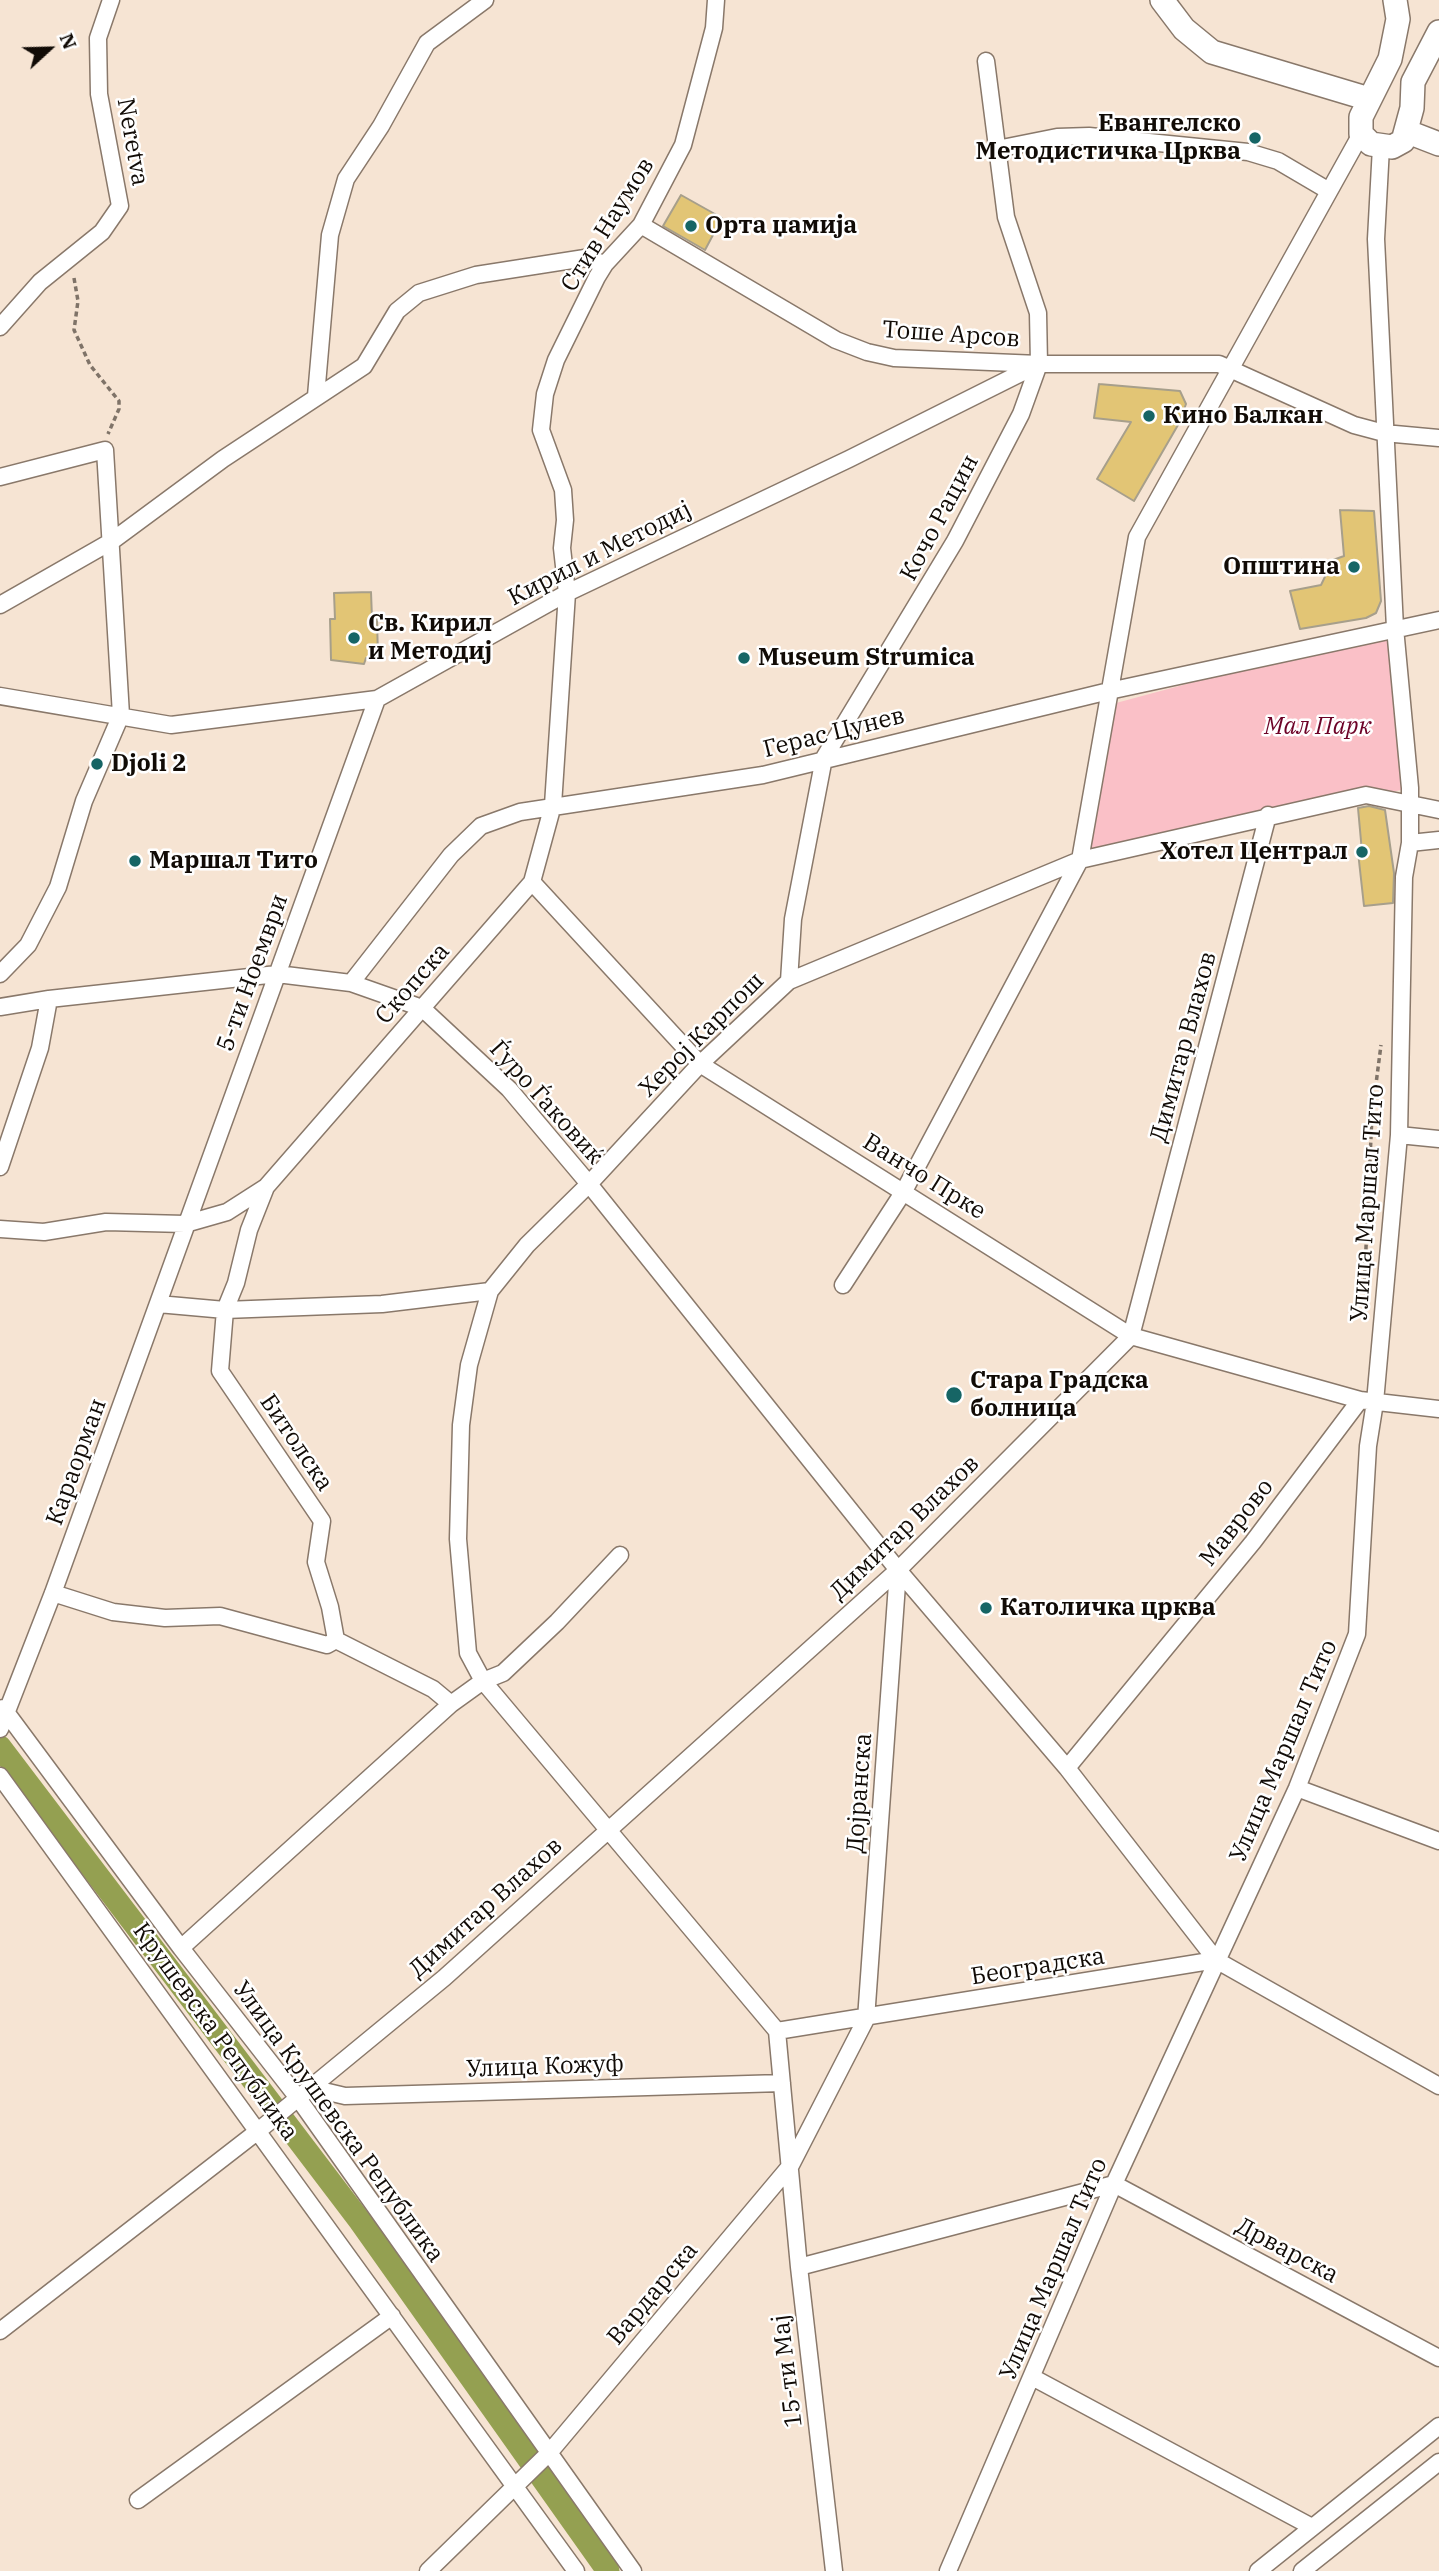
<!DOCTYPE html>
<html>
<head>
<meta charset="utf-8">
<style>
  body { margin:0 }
  #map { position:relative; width:1439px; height:2571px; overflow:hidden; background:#f6e4d3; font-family:"IBM Plex Serif",serif }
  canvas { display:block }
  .north { position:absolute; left:14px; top:14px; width:70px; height:70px; -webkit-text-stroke:5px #fff; paint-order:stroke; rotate:68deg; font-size:19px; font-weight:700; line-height:28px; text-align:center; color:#110b06 }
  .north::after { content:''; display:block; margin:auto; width:24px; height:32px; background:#110b06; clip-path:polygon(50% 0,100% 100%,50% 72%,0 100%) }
</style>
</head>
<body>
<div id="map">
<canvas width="1439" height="2571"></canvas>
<div class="north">N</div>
</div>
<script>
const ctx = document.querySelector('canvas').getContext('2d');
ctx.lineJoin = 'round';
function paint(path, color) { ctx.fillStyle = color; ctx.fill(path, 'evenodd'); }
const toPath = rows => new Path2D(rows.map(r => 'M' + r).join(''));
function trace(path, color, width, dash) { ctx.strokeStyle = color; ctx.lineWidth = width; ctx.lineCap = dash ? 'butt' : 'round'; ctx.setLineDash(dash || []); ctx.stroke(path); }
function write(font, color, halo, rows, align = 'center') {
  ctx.font = font + ' "IBM Plex Serif",serif'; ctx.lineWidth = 5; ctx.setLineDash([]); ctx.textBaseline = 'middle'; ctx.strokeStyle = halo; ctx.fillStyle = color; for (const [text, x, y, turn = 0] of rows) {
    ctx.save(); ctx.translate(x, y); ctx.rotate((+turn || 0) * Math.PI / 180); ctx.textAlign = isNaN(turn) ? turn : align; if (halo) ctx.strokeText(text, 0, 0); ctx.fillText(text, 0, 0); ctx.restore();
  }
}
paint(toPath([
  [1395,628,1410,788,1080,860,1116,703]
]), '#fac0c7');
trace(toPath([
  [0,1747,360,2221,608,2571]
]), '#94a051', 23);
const building = toPath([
  [681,195,722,218,705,250,663,226,681,195],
  [1099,384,1180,391,1186,404,1178,425,1134,501,1097,479,1131,422,1094,418,1099,384],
  [1340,510,1374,511,1381,601,1376,613,1366,618,1300,629,1290,591,1321,585,1333,560,1344,556,1340,510],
  [371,592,372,619,377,619,378,658,366,658,364,664,331,660,330,619,335,619,334,593,371,592],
  [1369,806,1385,810,1394,873,1393,903,1364,906,1358,852,1362,852,1358,808,1369,806]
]);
paint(building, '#e2c575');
trace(building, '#a79f8b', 2);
const street = toPath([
  [997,149,1057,137,1089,136,1248,152,1278,161,1329,191],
  [641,225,836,340,867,352,894,358,1039,364,1219,364,1354,425,1384,433,1439,438],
  [0,327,40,282,102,232,120,206,99,94,98,38,111,0],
  [316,396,330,235,346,179,381,126,427,43,485,0],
  [0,477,105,450,121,715,84,801,58,887,28,945,0,974],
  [0,605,112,541,223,459,364,366,397,311,419,293,476,275,585,258,605,264],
  [0,696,171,725,377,699,567,593,849,459,1039,364],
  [1410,843,1439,840],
  [532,882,700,1064,1131,1336,1360,1400,1439,1409],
  [789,981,793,919,824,758,955,541,1021,414,1039,364,1038,313,1006,217,986,61],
  [351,983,451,855,481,826,520,812,763,775,1109,691,1439,620],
  [0,1007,49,999,277,974,351,983,422,1008,509,1089,589,1184,898,1570,1067,1768,1216,1960,1439,2086],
  [1399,1135,1439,1139],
  [0,1167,40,1048,49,999],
  [0,1229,44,1232,106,1222,185,1224,227,1212,266,1187],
  [843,1285,904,1191,1080,860,1137,537,1361,134],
  [158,1304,225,1310,236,1283,249,1230,266,1187,532,882,553,805,567,593,562,548,565,520,563,490,541,430,545,394,556,360,597,277,605,264,641,225,683,145,714,28,716,0],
  [53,1593,113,1612,165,1618,220,1616,327,1645,336,1640],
  [451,1704,433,1689,336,1640,330,1607,316,1562,322,1521,220,1371,225,1310,382,1304,490,1291],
  [3,1708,181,1948,298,2098,633,2571],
  [0,1729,53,1593,377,699],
  [1067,1768,1253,1542,1360,1400],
  [0,1776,576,2571],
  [1297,1788,1439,1841],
  [181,1948,451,1704,483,1681,503,1673,557,1622,620,1555],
  [777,2031,483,1681,468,1653,458,1539,461,1425,469,1365,490,1291,527,1245,589,1184,700,1064,789,981,1080,860,1366,795,1439,810],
  [311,2088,345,2096,782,2083],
  [799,2267,1114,2184,1439,2358],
  [0,2331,258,2131,444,1978,898,1570,1131,1336,1268,815],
  [1032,2377,1312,2527],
  [138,2500,392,2316],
  [428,2571,549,2453,791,2165,866,2019,898,1570],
  [834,2571,799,2267,777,2031,1216,1960],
  [948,2571,1114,2184,1297,1788,1357,1634,1368,1446,1375,1402,1399,1135,1404,877,1410,843,1410,788,1395,628,1376,239,1381,147],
  [1258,2571,1439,2426],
  [1302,2571,1439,2462]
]);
const secondary = toPath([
  [1162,0,1184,29,1212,52,1369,99],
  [1395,0,1398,19,1390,59,1361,117,1361,134,1371,144,1392,147,1403,141,1412,108,1413,82,1439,32],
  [1408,132,1439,144]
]);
trace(street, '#89786a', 19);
trace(secondary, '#89786a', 26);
trace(toPath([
  [74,278,78,301,74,330,90,365,119,401,119,409,108,434],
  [1364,1292,1372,1115,1381,1045]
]), '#7f7368', 3.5, [5, 3.5]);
trace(street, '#fff', 16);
trace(secondary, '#fff', 23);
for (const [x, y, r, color] of [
  [1255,138,7,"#166565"],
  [691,226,7,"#166565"],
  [1149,416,7,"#166565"],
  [1354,567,7,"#166565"],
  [354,638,7,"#166565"],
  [744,658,7,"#166565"],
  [97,764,7,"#166565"],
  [1362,852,7,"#166565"],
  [135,861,7,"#166565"],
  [954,1395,9,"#166565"],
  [986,1608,7,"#166565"]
]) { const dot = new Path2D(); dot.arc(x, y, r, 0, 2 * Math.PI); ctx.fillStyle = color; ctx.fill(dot); trace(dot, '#fff', 2.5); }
write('bold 24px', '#110b06', '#fff', [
  ["Евангелско",1241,124,"right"],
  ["Методистичка Црква",1241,152,"right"],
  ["Орта џамија",705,226],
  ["Кино Балкан",1163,416],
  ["Општина",1340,567,"right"],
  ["Св. Кирил",368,624],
  ["и Методиј",368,652],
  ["Museum Strumica",758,658],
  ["Djoli 2",111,764],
  ["Хотел Централ",1348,852,"right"],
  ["Маршал Тито",149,861],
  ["Стара Градска",970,1381],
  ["болница",970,1409],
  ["Католичка црква",1000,1608]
], 'left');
write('24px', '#110b06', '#fff', [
  ["Neretva",132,142,80],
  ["Стив Наумов",608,225,-58],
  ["Тоше Арсов",951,335,4],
  ["Кочо Рацин",940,518,-62],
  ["Кирил и Методиј",600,554,-27],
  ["Герас Цунев",834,733,-14],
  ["5-ти Ноември",253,973,-70],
  ["Скопска",413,984,-49],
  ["Херој Карпош",702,1035,-45],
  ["Димитар Влахов",1184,1047,-75],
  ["Ѓуро Ѓаковиќ",546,1103,48],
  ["Ванчо Прке",924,1177,32],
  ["Улица Маршал Тито",1368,1203,-86],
  ["Битолска",296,1443,56],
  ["Караорман",77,1462,-70],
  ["Маврово",1237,1523,-52],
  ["Димитар Влахов",905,1528,-44],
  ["Улица Маршал Тито",1284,1751,-67],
  ["Дојранска",860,1793,-86],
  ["Димитар Влахов",486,1908,-42],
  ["Београдска",1038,1967,-9],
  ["Крушевска Република",215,2032,54],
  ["Улица Кожуф",545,2067,-2],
  ["Улица Крушевска Република",338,2122,54],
  ["Дрварска",1287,2251,28],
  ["Улица Маршал Тито",1054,2269,-67],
  ["Вардарска",653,2294,-50],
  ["15-ти Мај",788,2371,-97]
]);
write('italic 24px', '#6d0327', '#fff', [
  ["Мал Парк",1318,727]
]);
</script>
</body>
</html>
